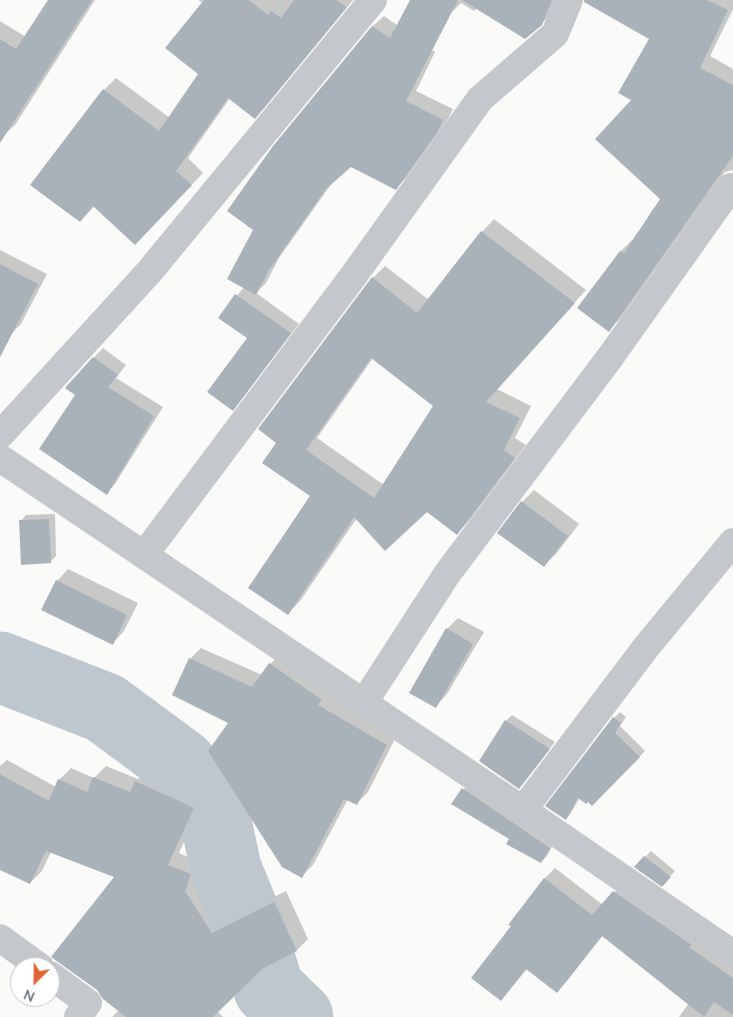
<!DOCTYPE html>
<html>
<head>
<meta charset="utf-8">
<style>
  body { margin:0 }
  #map { position:relative; width:733px; height:1017px; overflow:hidden; background:#fafaf8; font-family:"Nunito Sans",sans-serif }
  canvas { display:block }
  .north { position:absolute; left:10px; top:957px; width:50px; height:50px; box-sizing:border-box; background:#fff; border:1px solid #c2c7cd; border-radius:50%; rotate:203deg; font-size:14px; font-weight:700; line-height:20px; text-align:center; color:#667482 }
  .north::after { content:''; display:block; margin:auto; width:18px; height:22px; background:#e06532; clip-path:polygon(50% 0,100% 100%,50% 72%,0 100%) }
</style>
</head>
<body>
<div id="map">
<canvas width="733" height="1017"></canvas>
<div class="north">N</div>
</div>
<script>
const ctx = document.querySelector('canvas').getContext('2d');
ctx.lineJoin = 'round';
function paint(path, color) { ctx.fillStyle = color; ctx.fill(path, 'evenodd'); }
const toPath = rows => new Path2D(rows.map(r => 'M' + r).join(''));
function trace(path, color, width, dash) { ctx.strokeStyle = color; ctx.lineWidth = width; ctx.lineCap = dash ? 'butt' : 'round'; ctx.setLineDash(dash || []); ctx.stroke(path); }
paint(toPath([
  [50,0,95,0,15,125,3,136,0,133,0,21,26,37],
  [198,0,353,0,266,106,255,117,230,98,188,158,203,173,147,232,95,206,80,221,32,184,104,90,116,78,170,118,200,74,203,3],
  [433,0,558,0,553,12,541,24,477,8,474,11,461,3,450,14],
  [585,0,733,0,733,9,710,56,733,69,733,170,725,172,620,319,609,330,579,308,621,251,632,240,633,241,662,198,633,100,650,39],
  [384,16,435,52,416,91,453,109,447,121,406,178,395,189,350,166,334,180,279,258,266,283,256,293,299,324,241,400,232,409,248,338,220,317,244,287,254,229,274,147,373,26],
  [494,219,586,290,497,389,531,406,515,438,526,445,469,521,457,533,427,510,357,518,300,601,288,613,312,496,278,442,373,278,385,266,429,300,482,232],
  [373,358,434,406,384,485,317,438],
  [0,250,47,274,21,324,12,333,0,357],
  [103,348,126,365,116,378,163,407,115,484,106,493,77,395,66,387],
  [534,490,579,524,556,554,544,565,499,533,522,502],
  [55,514,56,556,50,562,21,521,26,515],
  [68,569,138,603,124,631,113,643,57,581],
  [458,618,484,632,447,694,436,706,447,629],
  [201,648,262,675,270,664,282,653,398,733,368,792,357,803,348,799,313,865,302,876,230,722,190,659],
  [620,712,626,717,620,726,645,751,592,804,588,800,580,797,571,813,565,819,614,718],
  [512,715,555,742,519,787,506,721],
  [7,760,56,787,59,780,71,768,94,778,106,766,138,779,148,770,205,796,179,853,202,863,196,879,224,922,286,891,308,939,297,950,261,968,217,1011,223,1017,112,1017,119,1010,116,876,51,852,42,871,30,883,0,869,0,766],
  [469,783,555,841,547,856,541,862,511,839,453,803],
  [651,851,675,871,668,879,645,857],
  [555,868,603,905,624,882,733,961,733,1017,679,1017,689,1003,603,935,567,981,557,991,527,969,501,1000,512,926,510,925,545,878]
]), '#0003');
trace(toPath([
  [0,667,105,708,182,765,216,822,226,869,250,928,269,989,298,1017]
]), '#bec7cd', 71);
paint(toPath([
  [48,0,92,0,0,143,0,39,16,49],
  [204,0,249,0,268,15,271,11,281,18,294,0,336,0,347,7,255,119,228,98,176,171,192,185,135,245,93,206,80,222,30,185,103,89,159,131,198,74,165,48],
  [410,0,458,0,406,101,443,120,437,133,396,190,351,167,326,189,269,270,256,295,227,279,253,230,227,211,273,146,372,26,390,38],
  [462,0,552,0,542,25,525,39],
  [584,0,707,0,728,10,700,68,733,85,733,156,609,332,577,308,620,251,624,253,660,199,595,139,631,100,618,93,649,39,584,2],
  [481,231,575,303,486,402,520,418,504,450,515,458,457,535,427,512,385,551,354,517,288,615,248,588,310,496,262,463,276,443,258,429,372,277,417,313],
  [371,358,433,406,374,498,306,450],
  [0,264,38,284,0,357],
  [235,294,291,333,233,411,207,392,247,338,218,318],
  [93,357,118,375,108,387,154,416,107,495,39,449,75,395,65,388],
  [521,501,568,536,544,567,497,533],
  [49,519,51,563,21,565,19,520],
  [56,580,127,615,113,645,41,610],
  [446,628,473,644,436,708,409,693],
  [189,658,252,687,269,663,322,700,318,705,387,745,357,805,344,799,302,878,282,867,208,751,228,723,172,695],
  [613,717,621,723,615,733,640,757,592,806,588,802,586,804,578,798,566,820,545,806],
  [505,720,550,749,519,789,479,761],
  [0,774,49,801,58,779,87,792,93,777,130,792,135,781,194,808,168,865,191,874,185,891,212,933,274,902,297,951,262,969,213,1017,126,1017,103,999,97,990,51,957,114,877,46,851,30,884,0,870],
  [462,788,550,848,541,863,506,844,509,839,451,804],
  [644,856,671,877,662,887,634,867],
  [544,878,592,915,613,891,692,945,689,947,733,978,733,1015,714,1002,704,1017,602,936,557,993,526,969,501,1001,471,978,511,926,508,925]
]), '#aab2b9');
trace(toPath([
  [0,435,149,272,373,0],
  [0,458,523,810,733,954],
  [144,555,354,275,480,99,555,34,569,0],
  [363,704,447,574,611,356,731,187],
  [523,810,647,646,733,542],
  [0,938,40,967],
  [50,975,88,1003,78,1017]
]), '#c4c7cb', 28);
</script>
</body>
</html>
